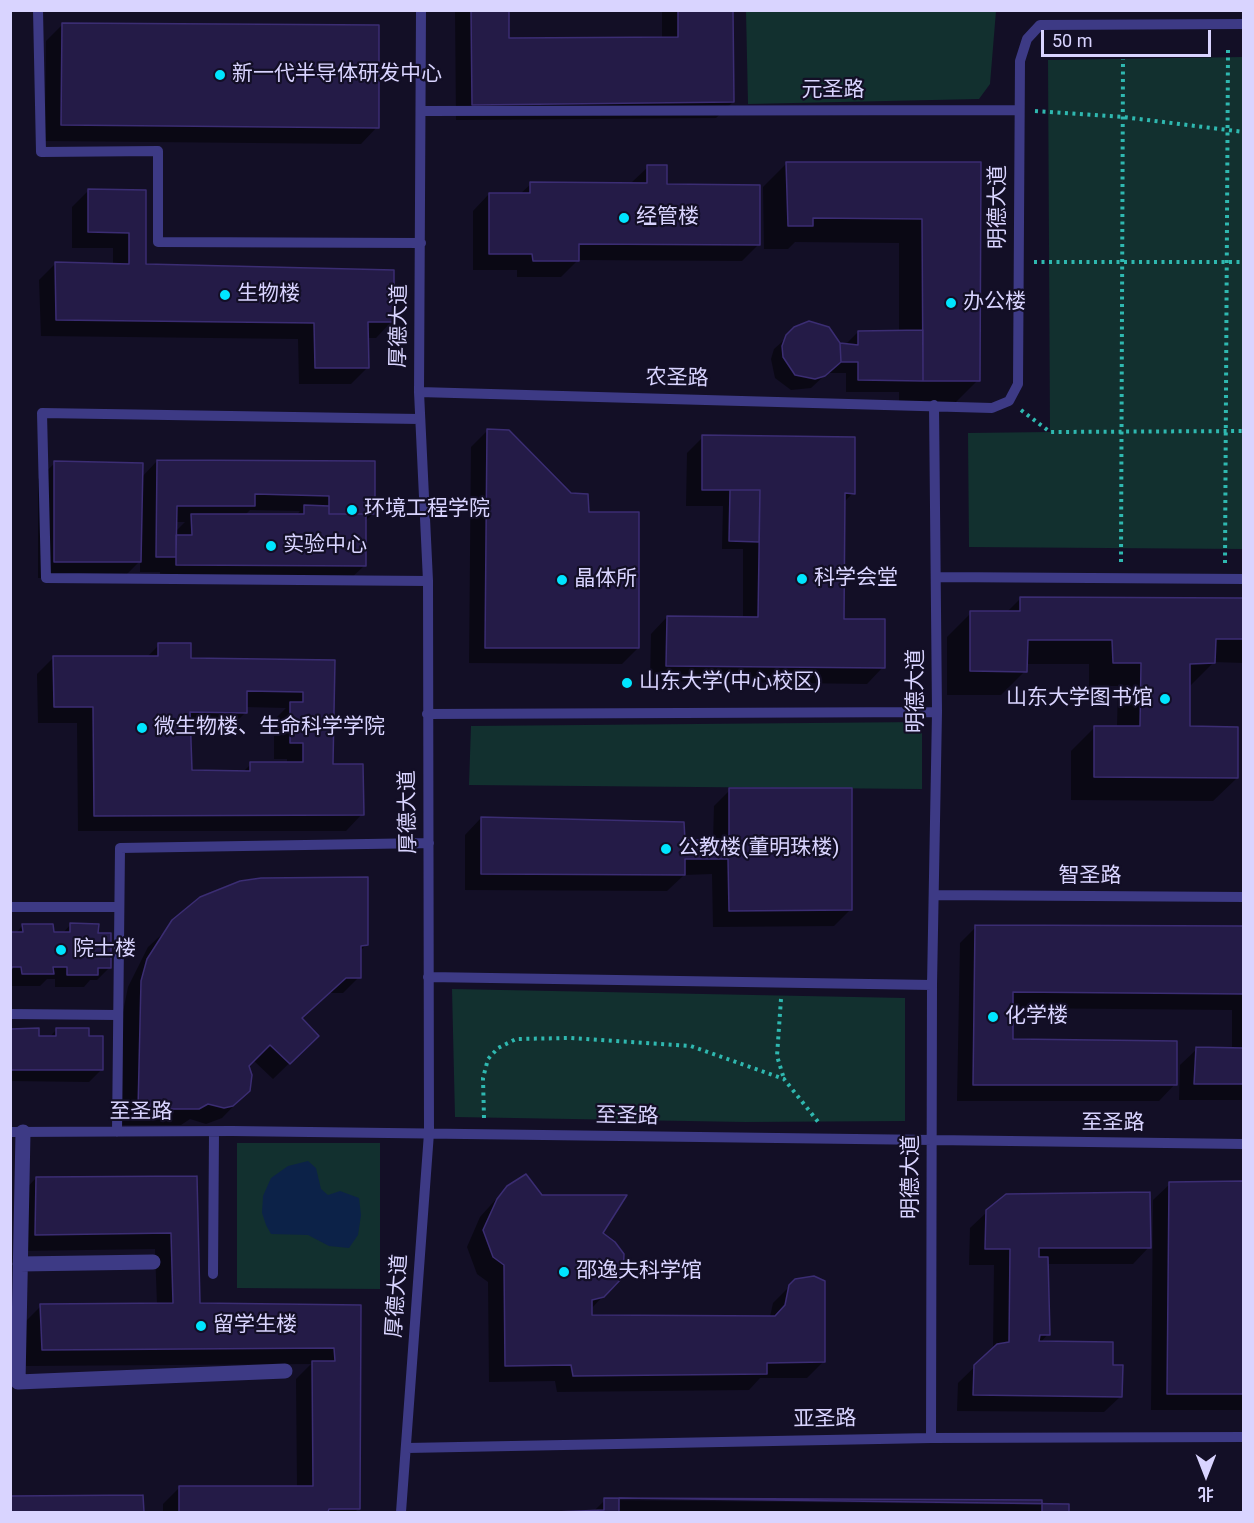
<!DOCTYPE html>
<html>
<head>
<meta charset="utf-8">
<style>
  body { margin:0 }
  #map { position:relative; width:1254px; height:1523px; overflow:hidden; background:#130f26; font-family:Roboto,"Noto Sans SC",sans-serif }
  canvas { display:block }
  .frame { position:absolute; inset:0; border:12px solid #d9d4ff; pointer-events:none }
  .north { position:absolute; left:1176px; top:1445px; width:60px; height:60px; -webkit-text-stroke:4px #130f26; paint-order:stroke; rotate:180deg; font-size:16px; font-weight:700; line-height:24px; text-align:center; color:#d9d4ff }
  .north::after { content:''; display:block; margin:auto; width:21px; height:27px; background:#d9d4ff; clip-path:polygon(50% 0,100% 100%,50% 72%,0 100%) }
  .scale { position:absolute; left:1041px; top:30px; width:170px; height:27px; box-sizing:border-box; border:3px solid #d9d4ff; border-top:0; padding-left:8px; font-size:18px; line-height:21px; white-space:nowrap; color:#d9d4ff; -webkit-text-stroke:4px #130f26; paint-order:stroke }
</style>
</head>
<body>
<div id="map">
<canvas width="1254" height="1523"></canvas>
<div class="frame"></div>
<div class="north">北</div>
<div class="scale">50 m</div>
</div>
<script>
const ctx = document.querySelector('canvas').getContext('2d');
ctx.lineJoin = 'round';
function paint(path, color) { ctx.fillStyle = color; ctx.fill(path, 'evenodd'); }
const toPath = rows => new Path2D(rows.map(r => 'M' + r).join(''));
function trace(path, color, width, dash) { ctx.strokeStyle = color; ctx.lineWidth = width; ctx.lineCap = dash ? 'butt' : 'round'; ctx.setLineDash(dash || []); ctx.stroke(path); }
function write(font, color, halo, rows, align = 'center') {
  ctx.font = font + ' Roboto,"Noto Sans SC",sans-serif'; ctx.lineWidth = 4.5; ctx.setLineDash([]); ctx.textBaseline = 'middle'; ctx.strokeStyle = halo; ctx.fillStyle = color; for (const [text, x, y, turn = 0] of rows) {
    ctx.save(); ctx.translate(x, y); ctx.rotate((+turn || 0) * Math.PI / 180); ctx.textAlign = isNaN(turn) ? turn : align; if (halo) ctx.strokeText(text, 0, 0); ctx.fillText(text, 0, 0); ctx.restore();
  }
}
paint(toPath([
  [746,11,996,11,990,84,979,99,748,104],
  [1243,57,1243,549,969,547,968,433,1050,432,1048,60],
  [922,722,922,789,469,785,471,726],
  [452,989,905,998,905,1121,745,1122,455,1117],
  [237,1143,380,1143,380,1289,237,1288]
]), '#12302f');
paint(toPath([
  [308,1161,316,1168,321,1189,328,1195,340,1191,359,1198,361,1215,358,1235,349,1248,329,1246,308,1235,271,1234,266,1225,262,1213,263,1196,271,1178,288,1166]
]), '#0c2248');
paint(toPath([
  [455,10,507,10,507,40,662,38,662,10,732,10,733,102,716,118,456,120],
  [63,24,377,127,361,144,45,141,46,41],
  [787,163,980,163,978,380,954,404,899,404,899,392,846,392,846,373,827,373,811,388,791,390,775,378,771,359,774,349,802,324,819,324,828,328,839,345,845,345,858,332,899,332,899,243,795,242,788,249,764,249,763,187],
  [648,167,665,185,758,245,742,261,578,260,561,277,517,277,517,270,473,270,473,211,489,194,520,194,531,184,631,183],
  [89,190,145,191,145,266,392,321,376,338,367,338,367,368,351,384,299,384,298,339,41,336,39,280,55,264,113,265,113,248,72,248,72,207],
  [487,431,587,514,638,648,622,664,469,663,471,447],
  [703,437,853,493,844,502,843,620,883,667,867,684,650,681,651,634,667,617,743,618,743,549,722,549,723,506,686,506,687,453],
  [157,461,373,463,373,514,364,522,365,565,348,581,160,581,160,572,140,572,140,561,123,578,38,578,38,479,55,463,141,478],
  [250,510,300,511,296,516,244,516],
  [175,522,185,522,175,532],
  [1021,598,1244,600,1244,663,1214,662,1189,687,1189,728,1237,778,1213,801,1071,800,1071,751,1095,727,1117,727,1118,686,1089,686,1089,664,1025,664,1025,671,1001,695,947,695,947,637,971,613,1006,613],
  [159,645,189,660,334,661,331,765,362,814,346,831,78,831,77,723,38,723,37,674,54,657,146,658],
  [245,707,286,708,274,720,274,759,287,759,287,764,251,764,243,772,190,772,189,729,229,729,245,713],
  [730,790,851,909,834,926,713,927,712,874,684,875,667,891,465,890,465,835,481,818,684,841,713,841,714,806],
  [201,899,366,945,359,952,359,977,343,993,328,993,301,1018,317,1036,273,1079,253,1060,247,1065,249,1090,222,1118,206,1124,190,1119,181,1125,122,1125,123,1012,128,987,148,947],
  [71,924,97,935,109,968,97,980,90,980,84,987,55,987,55,979,47,979,40,986,10,986,10,934,15,934,23,925,52,934,62,934],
  [976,927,1244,927,1244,1100,1179,1100,1180,1065,1197,1049,1232,1049,1232,1010,1011,1008,1011,1041,1175,1084,1159,1101,957,1101,960,943],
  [10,1030,37,1038,49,1038,56,1030,88,1037,102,1069,89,1082,10,1081],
  [36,1178,195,1178,198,1304,360,1306,358,1509,355,1512,163,1512,163,1504,179,1488,297,1487,296,1379,311,1364,26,1366,25,1322,41,1306,157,1305,155,1249,19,1251,20,1195],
  [1244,1183,1244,1410,1151,1410,1153,1200,1170,1184],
  [507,1187,541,1197,601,1234,603,1296,591,1309,591,1316,770,1317,773,1303,796,1280,824,1361,807,1378,760,1378,749,1390,557,1392,555,1381,489,1382,488,1282,477,1274,467,1247,480,1217],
  [987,1212,1149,1247,1133,1264,1047,1264,1048,1334,1040,1343,1112,1366,1121,1396,1104,1412,957,1411,958,1383,993,1349,994,1265,969,1265,970,1228],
  [10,1497,142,1497,142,1512,10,1512],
  [605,1500,1068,1505,1068,1512,556,1512,593,1512]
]), '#0007');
const building = toPath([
  [471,10,509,10,509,38,678,37,678,10,733,10,734,102,472,105,471,10],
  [62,23,379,25,379,128,61,125,62,23],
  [786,162,981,162,980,381,923,381,922,219,813,218,813,226,788,226,786,162],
  [647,165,667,165,667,184,760,185,760,245,579,244,579,261,533,261,532,254,489,254,489,193,530,193,530,182,647,183,647,165],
  [88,189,146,190,146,264,394,270,394,322,368,322,369,368,315,368,314,323,56,320,55,262,129,264,129,233,88,232,88,189],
  [809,321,829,327,840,343,841,362,825,376,815,379,795,375,783,357,782,346,786,335,794,327,809,321],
  [923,330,923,381,858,380,858,362,841,362,840,343,858,345,858,331,923,330],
  [487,429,509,430,571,493,588,494,589,512,639,512,639,648,485,648,487,429],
  [702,435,855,437,855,494,845,493,844,619,885,619,885,668,666,666,667,616,758,617,760,490,702,490,702,435],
  [157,460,375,461,375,514,329,514,329,496,255,494,255,506,177,506,176,557,156,557,157,460],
  [54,461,143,463,141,562,54,562,54,461],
  [730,490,760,490,759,542,729,541,730,490],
  [304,505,329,506,329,514,366,514,366,566,176,565,176,535,192,535,191,514,304,514,304,505],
  [1020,597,1244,598,1244,639,1216,639,1215,663,1190,664,1190,726,1238,727,1238,778,1094,777,1094,726,1140,726,1141,663,1113,663,1112,640,1028,640,1027,672,970,671,970,611,1020,611,1020,597],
  [158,643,191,643,191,658,335,660,333,764,363,764,364,815,94,816,93,707,54,707,53,656,158,656,158,643],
  [247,691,303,692,303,702,290,702,290,743,303,743,303,762,250,762,250,771,192,770,190,712,247,713,247,691],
  [729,788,852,788,852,910,729,911,728,859,685,859,685,875,481,874,481,817,684,822,685,840,729,840,729,788],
  [368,877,368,945,361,946,361,978,346,978,302,1018,319,1036,290,1064,270,1045,249,1066,252,1075,250,1091,233,1106,224,1108,208,1104,199,1109,138,1109,141,981,147,959,172,920,200,897,240,881,261,878,368,877],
  [70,923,99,924,98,933,111,933,111,968,98,968,98,975,67,975,67,967,53,967,54,974,22,974,21,967,12,967,10,974,10,932,23,932,22,924,53,924,54,932,70,932,70,923],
  [975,925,1244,926,1244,994,1013,992,1013,1039,1177,1041,1177,1085,973,1085,975,925],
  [39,1028,39,1036,56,1036,56,1028,89,1028,89,1036,103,1036,103,1070,10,1070,10,1029,39,1028],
  [1196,1047,1244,1048,1244,1084,1194,1084,1196,1047],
  [526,1174,542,1195,627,1195,603,1233,615,1242,624,1254,623,1277,604,1297,592,1300,592,1315,775,1316,785,1305,789,1285,795,1279,814,1276,825,1281,825,1362,767,1363,767,1374,573,1376,571,1365,505,1366,504,1265,493,1257,483,1230,497,1199,507,1186,526,1174],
  [197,1176,200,1303,361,1305,360,1509,329,1509,328,1512,179,1512,179,1486,313,1486,312,1361,335,1361,334,1348,42,1350,40,1304,173,1303,171,1233,35,1235,36,1177,197,1176],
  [1244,1181,1244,1394,1167,1394,1169,1182,1244,1181],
  [1150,1192,1151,1248,1039,1248,1039,1257,1048,1257,1050,1335,1040,1335,1039,1341,1113,1342,1113,1365,1123,1365,1122,1397,973,1395,974,1365,997,1344,1009,1342,1010,1249,985,1249,986,1210,1006,1194,1150,1192],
  [143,1495,144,1512,10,1512,10,1496,143,1495],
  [604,1498,1042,1500,1042,1512,555,1512,604,1510,604,1498],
  [619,1498,1069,1504,1069,1512,619,1512,619,1498]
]);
paint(building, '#241b47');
trace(building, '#3b2d73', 1.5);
trace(toPath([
  [1035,111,1123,117,1244,132],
  [1034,262,1244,262],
  [1021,410,1050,432,1244,431],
  [1121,562,1123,59],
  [1225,563,1228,50],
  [781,999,777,1056,784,1079],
  [484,1118,483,1078,488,1059,498,1048,516,1039,570,1038,691,1046,784,1079,819,1123]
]), '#2fb8b0', 4, [3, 4.5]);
trace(toPath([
  [38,10,41,152,158,151,158,242,421,243],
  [421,111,1019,110],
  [419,392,992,408,1009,401,1018,384,1020,61,1027,39,1040,25,1244,24],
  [419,419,42,413,46,578,428,581],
  [937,577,1244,579],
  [427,714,937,712],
  [936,895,1244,897],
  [10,907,119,907],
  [428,977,932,985],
  [10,1014,117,1015],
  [10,1132,232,1131,1244,1144],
  [117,1132,120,848,429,843],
  [213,1274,214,1132],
  [931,1438,932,985,937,712,934,405],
  [407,1448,931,1438,1244,1437],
  [401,1512,429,1133,428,581,419,392,421,10]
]), '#3d3a85', 10);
trace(toPath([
  [23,1132,18,1382,285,1371],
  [20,1264,153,1262]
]), '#3d3a85', 15);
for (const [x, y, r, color] of [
  [220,75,6,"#00e5ff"],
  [624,218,6,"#00e5ff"],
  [225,295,6,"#00e5ff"],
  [951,303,6,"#00e5ff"],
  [352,510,6,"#00e5ff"],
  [271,546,6,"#00e5ff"],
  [802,579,6,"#00e5ff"],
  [562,580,6,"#00e5ff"],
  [627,683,6,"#00e5ff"],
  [1165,699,6,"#00e5ff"],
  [142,728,6,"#00e5ff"],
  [666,849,6,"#00e5ff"],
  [61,950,6,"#00e5ff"],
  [993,1017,6,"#00e5ff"],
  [564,1272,6,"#00e5ff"],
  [201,1326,6,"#00e5ff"]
]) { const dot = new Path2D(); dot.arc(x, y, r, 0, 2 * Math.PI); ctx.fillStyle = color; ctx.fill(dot); trace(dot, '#130f26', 2); }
write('21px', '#d9d4ff', '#130f26', [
  ["新一代半导体研发中心",232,75],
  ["经管楼",636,218],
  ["生物楼",237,295],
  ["办公楼",963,303],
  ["环境工程学院",364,510],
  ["实验中心",283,546],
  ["科学会堂",814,579],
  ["晶体所",574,580],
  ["山东大学(中心校区)",639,683],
  ["山东大学图书馆",1153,699,"right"],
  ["微生物楼、生命科学学院",154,728],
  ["公教楼(董明珠楼)",678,849],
  ["院士楼",73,950],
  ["化学楼",1005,1017],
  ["邵逸夫科学馆",576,1272],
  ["留学生楼",213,1326]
], 'left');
write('21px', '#d9d4ff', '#130f26', [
  ["元圣路",833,91],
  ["明德大道",999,207,-90],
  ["厚德大道",400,326,-89],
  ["农圣路",677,379,1],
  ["明德大道",917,691,-90],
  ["厚德大道",409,812,-91],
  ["智圣路",1090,877],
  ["至圣路",141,1113],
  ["至圣路",627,1117,1],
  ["至圣路",1113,1124],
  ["明德大道",912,1177,-90],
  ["厚德大道",398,1296,-86],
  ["亚圣路",825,1420,-1]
]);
</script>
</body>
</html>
